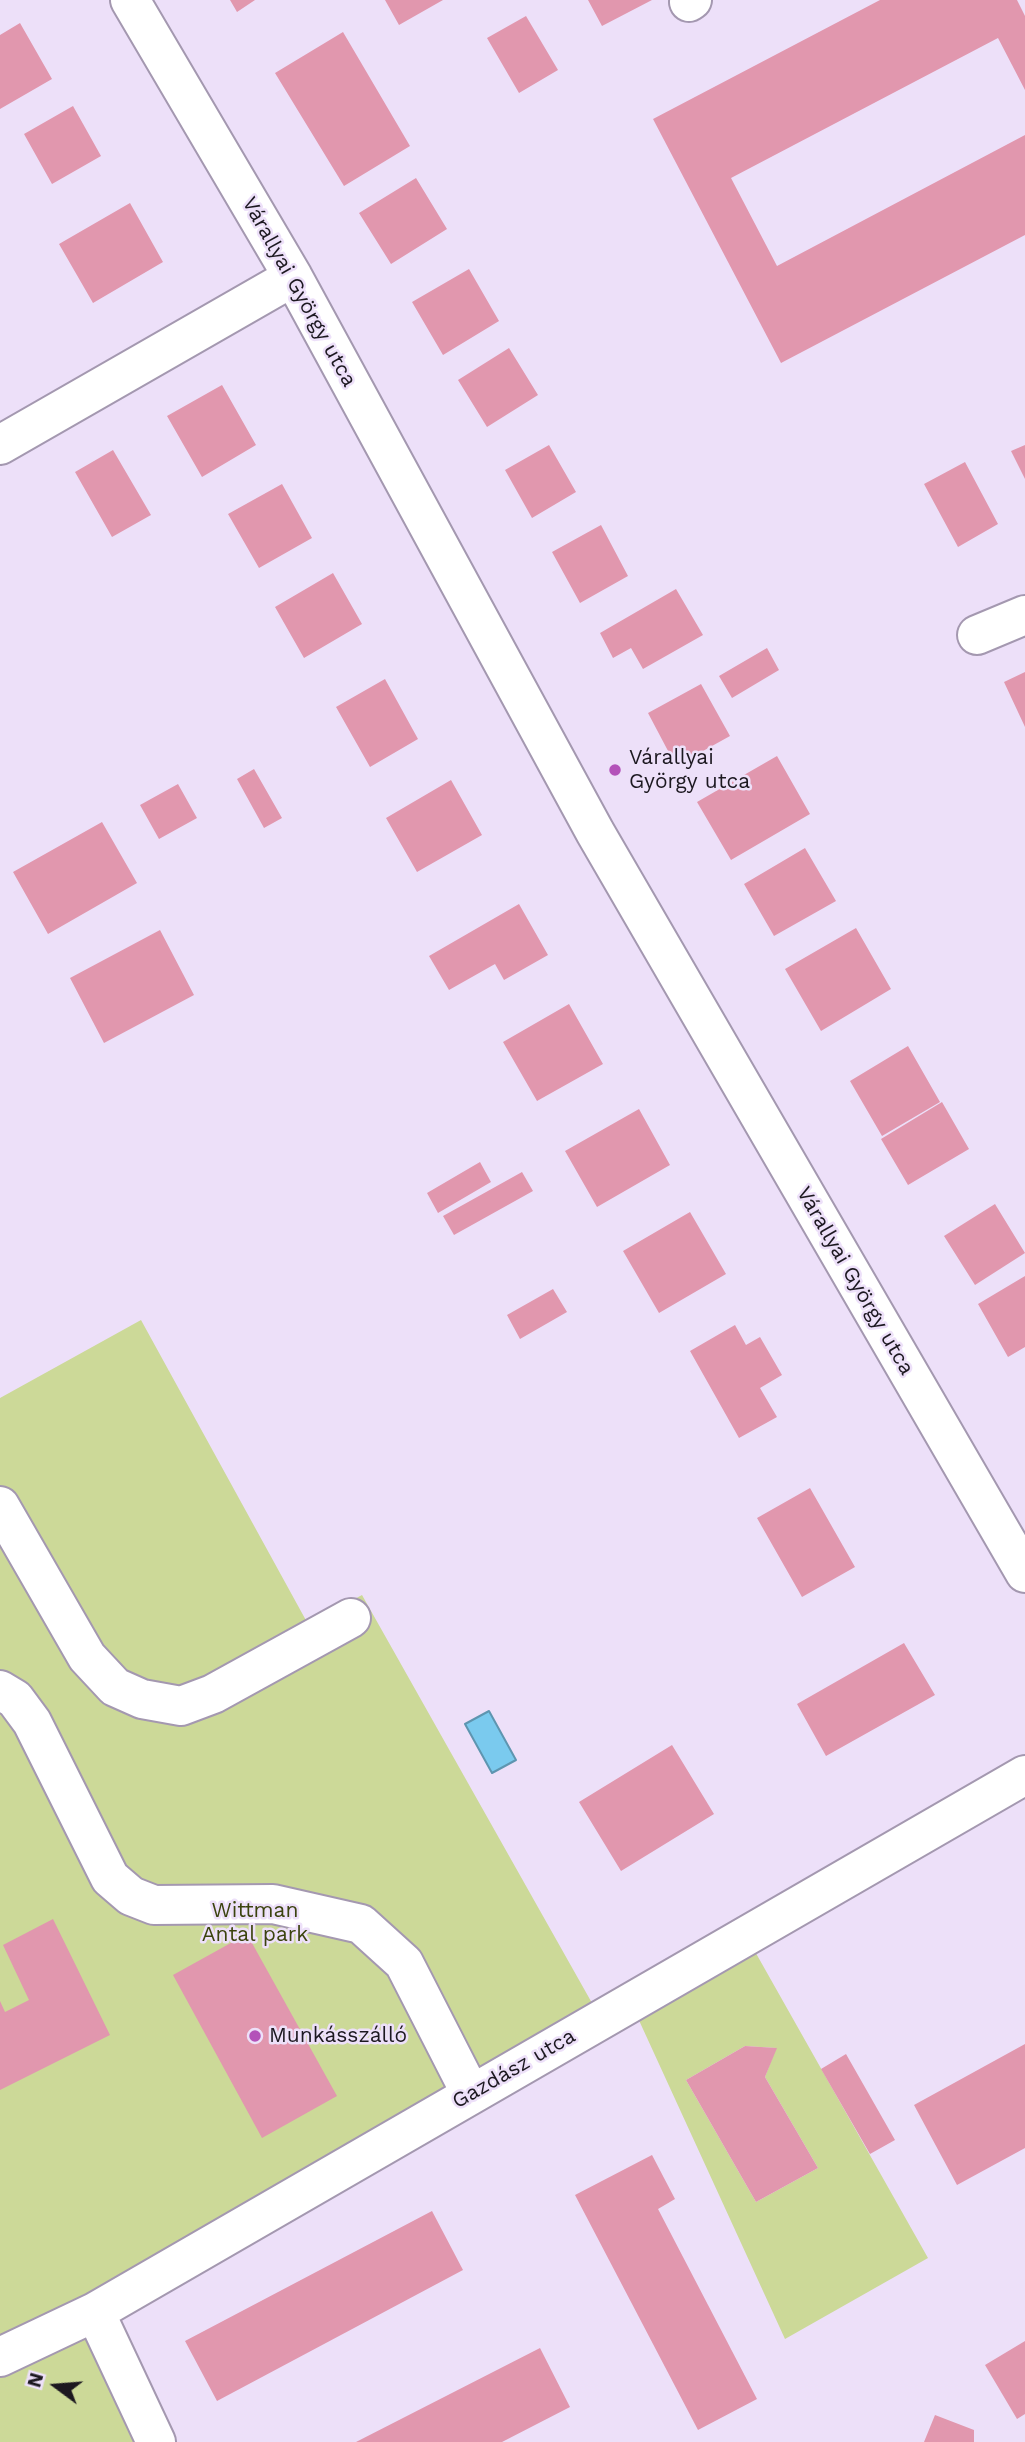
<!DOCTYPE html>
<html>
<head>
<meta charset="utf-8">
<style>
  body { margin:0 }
  #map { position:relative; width:1025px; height:2442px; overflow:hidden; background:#ede0f9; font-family:"Work Sans",sans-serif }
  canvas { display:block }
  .north { position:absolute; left:21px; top:2351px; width:70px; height:70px; -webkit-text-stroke:5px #ede0f9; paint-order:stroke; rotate:286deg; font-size:19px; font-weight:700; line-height:28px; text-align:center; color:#1c1820 }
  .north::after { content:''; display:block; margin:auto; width:24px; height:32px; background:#1c1820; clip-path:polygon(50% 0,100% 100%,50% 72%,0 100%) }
</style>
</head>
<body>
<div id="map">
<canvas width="1025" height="2442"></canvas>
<div class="north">N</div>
</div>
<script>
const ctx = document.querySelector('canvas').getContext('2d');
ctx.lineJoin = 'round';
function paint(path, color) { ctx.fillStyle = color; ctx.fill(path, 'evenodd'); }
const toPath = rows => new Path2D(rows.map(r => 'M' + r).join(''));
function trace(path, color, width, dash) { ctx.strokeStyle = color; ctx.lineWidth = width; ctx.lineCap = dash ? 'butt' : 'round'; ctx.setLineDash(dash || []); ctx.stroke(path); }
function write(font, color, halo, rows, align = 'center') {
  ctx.font = font + ' "Work Sans",sans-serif'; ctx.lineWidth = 5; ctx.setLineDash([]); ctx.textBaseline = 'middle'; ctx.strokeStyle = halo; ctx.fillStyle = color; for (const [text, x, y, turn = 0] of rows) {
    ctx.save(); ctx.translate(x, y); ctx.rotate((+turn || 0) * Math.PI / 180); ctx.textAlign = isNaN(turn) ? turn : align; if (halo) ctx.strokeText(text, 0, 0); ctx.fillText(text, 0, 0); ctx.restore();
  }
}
paint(toPath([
  [141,1320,308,1624,362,1595,601,2019,95,2312,156,2442,0,2442,0,1398],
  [753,1948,928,2258,785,2339,637,2016],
  [745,2046,776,2048,765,2077,818,2168,756,2202,686,2080]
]), '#ccd998');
const water = toPath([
  [489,1711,516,1760,492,1773,465,1724,489,1711]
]);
paint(water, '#7acaee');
trace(water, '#5e95b0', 2);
paint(toPath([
  [230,0,255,0,237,12],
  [385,0,443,0,399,25],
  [588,0,652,0,602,26],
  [880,0,1017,0,1025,16,1025,90,998,38,731,178,777,266,1025,135,1025,235,781,363,653,119],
  [526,16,558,70,519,93,487,38],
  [20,23,52,79,0,109,0,35],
  [343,32,410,146,344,186,275,73],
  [73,106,101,156,52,184,24,134],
  [416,178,447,229,391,264,359,213],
  [130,203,163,262,93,303,59,244],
  [469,269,499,321,443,355,412,302],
  [509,348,538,395,487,427,458,380],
  [222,385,256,445,202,477,167,416],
  [549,445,576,492,532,518,505,470],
  [1025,445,1025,479,1011,451],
  [113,450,151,515,112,537,75,472],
  [965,462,998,524,958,547,924,484],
  [282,484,312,538,259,568,228,514],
  [601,525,628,576,580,603,552,552],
  [333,573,362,624,304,658,275,607],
  [676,589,703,635,643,669,631,648,613,658,600,633],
  [767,648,779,670,732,698,719,676],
  [1025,672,1025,727,1004,682],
  [385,679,418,739,370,767,336,707],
  [701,684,730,736,676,766,648,713],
  [777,756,810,814,731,860,697,802],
  [254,769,282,818,264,828,237,779],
  [451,780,482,835,417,872,386,818],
  [178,784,197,818,159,839,140,805],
  [102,822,137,883,48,934,13,872],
  [805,848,836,901,774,936,744,884],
  [519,904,548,955,504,980,495,964,449,990,429,956],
  [856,928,891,989,821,1031,785,969],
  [160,930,194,995,104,1043,70,978],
  [569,1004,603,1064,537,1101,503,1042],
  [908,1046,940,1102,882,1136,850,1081],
  [942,1102,969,1149,908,1185,881,1139],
  [639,1109,670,1165,597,1207,565,1151],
  [480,1162,491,1182,438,1213,427,1193],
  [522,1172,533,1191,454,1235,443,1216],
  [995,1204,1025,1253,975,1285,944,1236],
  [690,1212,726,1274,659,1313,623,1251],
  [1025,1276,1025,1347,1008,1357,978,1304],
  [553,1289,567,1312,520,1339,507,1315],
  [735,1325,746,1345,760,1337,782,1375,760,1388,777,1417,739,1438,690,1351],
  [810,1488,855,1567,802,1597,757,1518],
  [904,1643,935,1695,826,1756,797,1704],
  [672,1745,714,1814,621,1871,579,1802],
  [53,1919,110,2035,0,2090,0,2001,5,2012,29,2000,3,1945],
  [247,1934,337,2096,262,2138,173,1975],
  [1025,2044,1025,2148,957,2185,914,2105],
  [745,2046,777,2048,765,2077,818,2168,756,2202,686,2080],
  [846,2054,895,2140,870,2154,821,2069],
  [652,2155,675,2199,658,2209,757,2399,698,2430,575,2195],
  [432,2211,463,2270,217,2401,185,2341],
  [1025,2341,1025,2414,1017,2419,985,2365],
  [540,2348,570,2407,502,2442,356,2442],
  [935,2415,974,2430,974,2442,924,2442]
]), '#e197ae');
const minor = toPath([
  [130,0,293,277,595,832,1025,1573],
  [689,2,692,0],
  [0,445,293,277],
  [977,635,1025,615],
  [0,1506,87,1657,115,1687,142,1699,181,1706,213,1694,351,1618],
  [0,1690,15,1699,32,1722,110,1878,131,1896,154,1905,273,1904,361,1924,404,1963,471,2094],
  [95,2312,156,2442],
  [0,2357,95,2312,1025,1775]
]);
trace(minor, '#a498b0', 42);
trace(minor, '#fff', 38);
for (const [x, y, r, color] of [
  [615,770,7,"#b352b9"],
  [255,2036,7,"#b352b9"]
]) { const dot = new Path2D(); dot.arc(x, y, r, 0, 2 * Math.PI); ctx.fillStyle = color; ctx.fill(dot); trace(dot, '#ede0f9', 2.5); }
write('21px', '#1c1820', '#ede0f9', [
  ["Várallyai György utca",299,292,61],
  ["Várallyai György utca",855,1281,60],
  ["Gazdász utca",514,2069,-30]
]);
write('21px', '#1c1820', '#ede0f9', [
  ["Várallyai",629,758],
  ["György utca",629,782],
  ["Munkásszálló",269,2036]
], 'left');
write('21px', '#3b430e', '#ede0f9', [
  ["Wittman",255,1911],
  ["Antal park",255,1935]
]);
</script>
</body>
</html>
